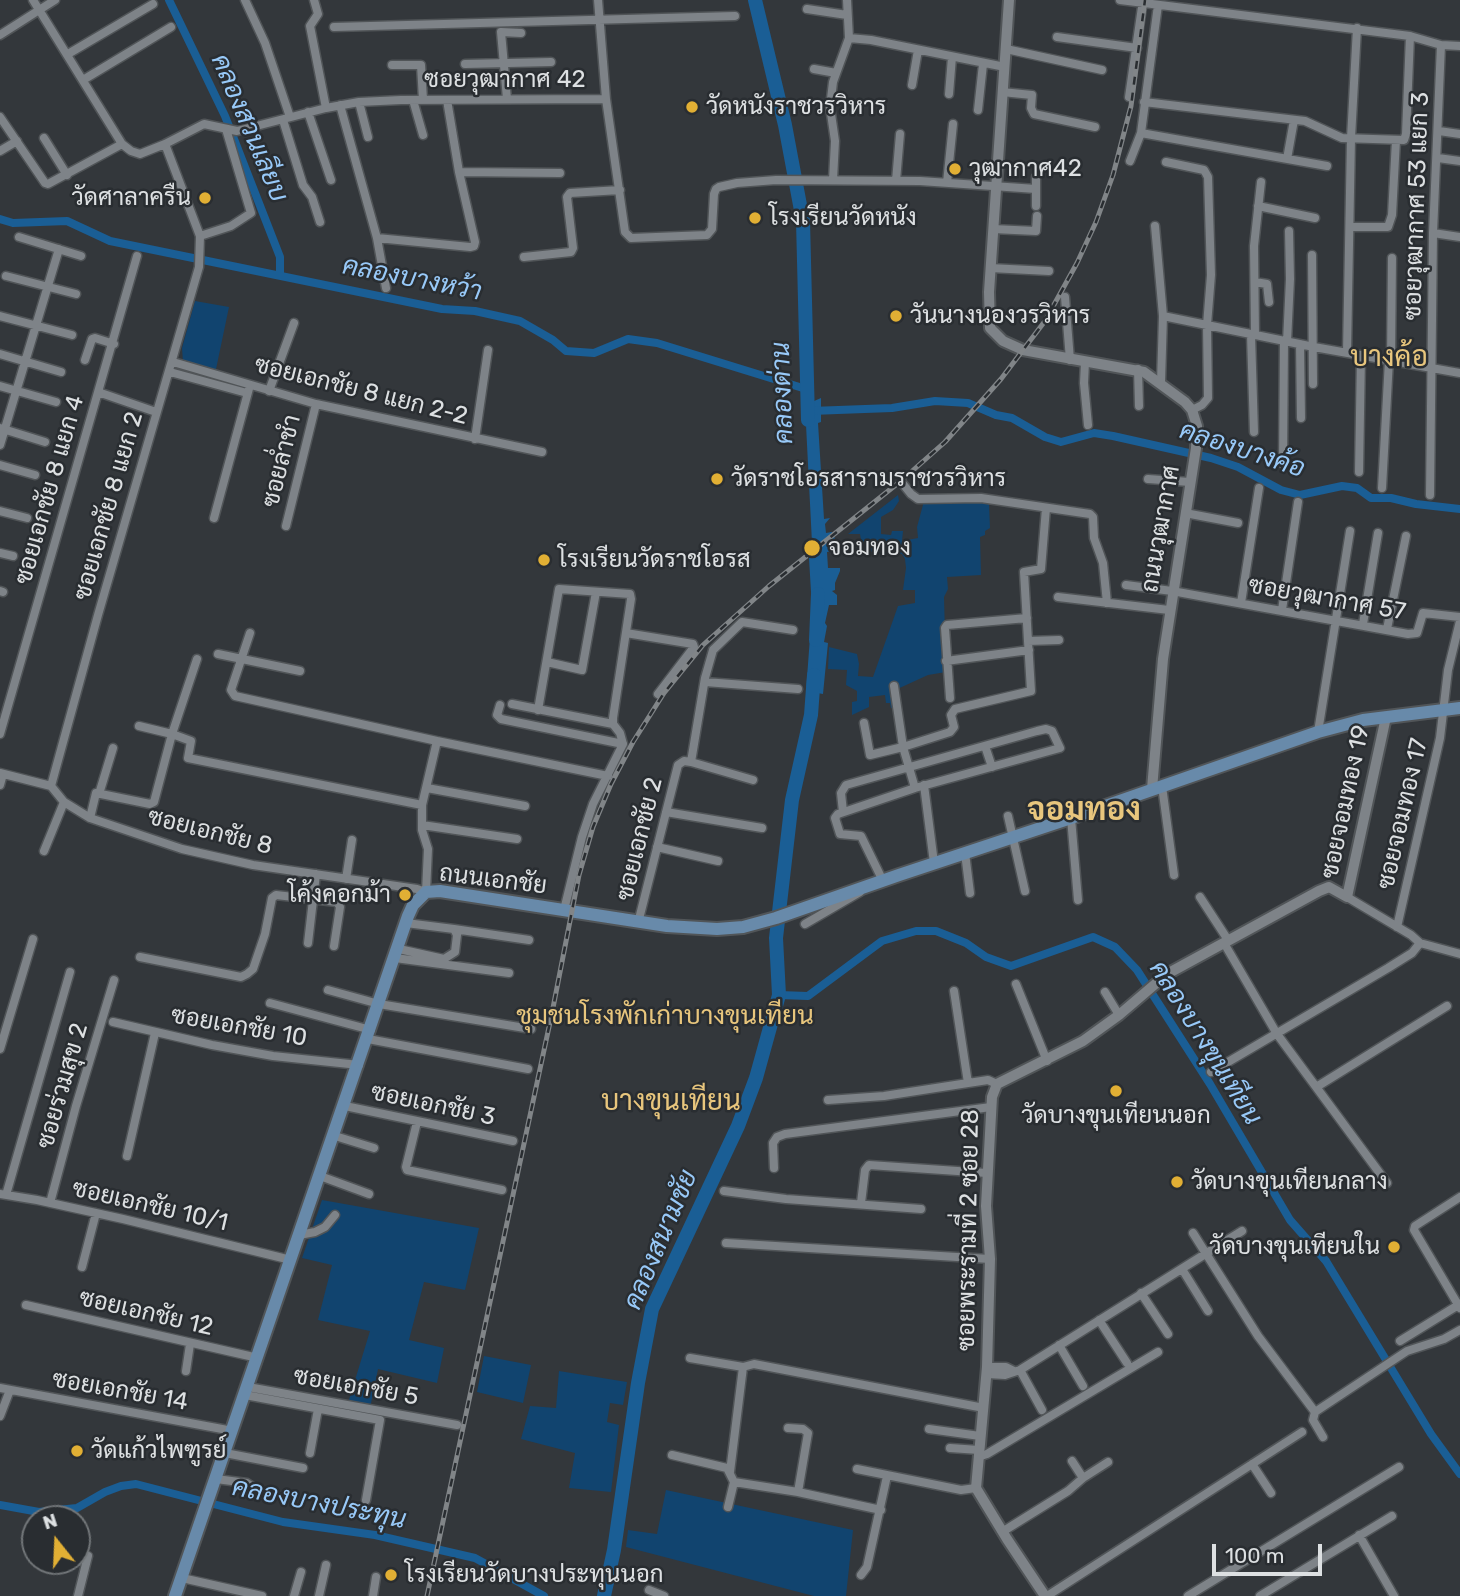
<!DOCTYPE html>
<html>
<head>
<meta charset="utf-8">
<style>
  body { margin:0 }
  #map { position:relative; width:1460px; height:1596px; overflow:hidden; background:#33373b; font-family:Rubik,sans-serif }
  canvas { display:block }
  .north { position:absolute; left:21px; top:1505px; width:70px; height:70px; box-sizing:border-box; background:#292d31; border:2px solid #717578; border-radius:50%; rotate:342deg; font-size:19px; font-weight:700; line-height:28px; text-align:center; color:#dde0e2 }
  .north::after { content:''; display:block; margin:auto; width:24px; height:32px; background:#e1af34; clip-path:polygon(50% 0,100% 100%,50% 72%,0 100%) }
  .scale { position:absolute; left:1212px; top:1544px; width:110px; height:32px; box-sizing:border-box; border:4px solid #dde0e2; border-top:0; padding-left:9px; font-size:21px; line-height:24px; white-space:nowrap; color:#dde0e2; -webkit-text-stroke:5px #292d31; paint-order:stroke }
</style>
</head>
<body>
<div id="map">
<canvas width="1460" height="1596"></canvas>
<div class="north">N</div>
<div class="scale">100 m</div>
</div>
<script>
const ctx = document.querySelector('canvas').getContext('2d');
ctx.lineJoin = 'round';
function paint(path, color) { ctx.fillStyle = color; ctx.fill(path, 'evenodd'); }
const toPath = rows => new Path2D(rows.map(r => 'M' + r).join(''));
function trace(path, color, width, dash) { ctx.strokeStyle = color; ctx.lineWidth = width; ctx.lineCap = dash ? 'butt' : 'round'; ctx.setLineDash(dash || []); ctx.stroke(path); }
function write(font, color, halo, rows, align = 'center') {
  ctx.font = font + ' Rubik,Sarabun,sans-serif'; ctx.lineWidth = 5; ctx.setLineDash([]); ctx.textBaseline = 'middle'; ctx.strokeStyle = halo; ctx.fillStyle = color; for (const [text, x, y, turn = 0] of rows) {
    ctx.save(); ctx.translate(x, y); ctx.rotate((+turn || 0) * Math.PI / 180); ctx.textAlign = isNaN(turn) ? turn : align; if (halo) ctx.strokeText(text, 0, 0); ctx.fillText(text, 0, 0); ctx.restore();
  }
}
paint(toPath([
  [195,301,229,307,215,374,183,362,182,348],
  [898,495,899,501,893,510,881,517,881,534,891,535,892,531,903,531,902,541,918,538,917,527,924,501,971,500,989,503,990,528,985,531,985,535,980,537,981,575,947,577,948,589,944,597,946,672,928,675,893,691,896,708,891,708,890,703,886,703,885,695,869,697,869,707,852,715,852,702,857,701,857,691,846,685,847,670,828,669,829,647,857,654,859,664,858,676,873,677,898,606,915,603,915,590,903,590,906,568,905,559,902,554,863,551,860,534,848,534],
  [322,1200,479,1228,465,1290,424,1282,409,1340,444,1348,437,1383,378,1369,370,1408,348,1403,370,1331,318,1320,332,1265,302,1258],
  [484,1356,531,1365,523,1403,477,1392],
  [559,1371,627,1382,623,1405,610,1403,607,1422,619,1425,611,1492,569,1488,575,1453,521,1439,530,1406,556,1408],
  [666,1490,853,1530,846,1596,814,1596,626,1547,628,1530,657,1534]
]), '#11446f');
paint(toPath([
  [821,398,821,422,818,423,824,519,830,518,825,524,826,533,832,532,840,550,827,552,828,568,840,568,840,571,835,583,835,590,832,591,837,595,837,605,829,605,825,623,827,626,824,642,828,643,823,694,806,691,811,624,818,622,820,618,819,614,812,609,809,558,812,543,805,405]
]), '#1a5e95');
trace(toPath([
  [169,0,225,116,280,257,280,275],
  [0,219,13,223,67,221,110,241,442,309,475,311,520,321,553,340,566,351,594,353,628,339,657,343,806,389],
  [811,411,892,408,935,401,968,403,996,415,1012,418,1045,437,1061,442,1094,433,1113,436,1211,458,1238,467,1281,490,1300,495,1342,486,1357,488,1371,498,1391,498,1416,504,1460,509],
  [779,995,808,996,882,941,916,931,936,931,966,943,986,957,1011,966,1093,937,1115,947,1137,970,1210,1084,1290,1220,1326,1261,1431,1434,1460,1474],
  [0,1505,39,1512,77,1508,105,1492,121,1486,136,1484,283,1522,375,1535,475,1558,544,1596]
]), '#1a5e95', 8);
trace(toPath([
  [755,0,785,125,803,221,808,420],
  [816,640,818,594],
  [604,1596,614,1550,638,1383,652,1309,738,1126,756,1078,779,995,776,938,792,800,811,715,814,675]
]), '#1a5e95', 14);
const street = toPath([
  [33,0,122,144,131,151,140,154,165,144,204,124,237,131,326,108,359,102,401,100,606,99,625,232,631,238,707,235,712,229,714,194,716,189,719,187,737,183,776,180,920,181,1036,189],
  [245,0,265,43,290,117],
  [314,0,318,14,310,26,326,108],
  [598,0,606,99],
  [1120,0,1410,36,1441,45,1460,46],
  [807,9,847,15],
  [334,27,735,16],
  [0,35,55,0],
  [1057,37,1137,48],
  [849,38,871,40,1005,67],
  [1006,49,1102,70],
  [68,54,153,4],
  [465,64,551,62],
  [392,65,421,65,423,100],
  [814,69,836,73],
  [83,80,171,27],
  [912,85,918,50],
  [1002,92,1032,95,1031,108,1034,114,1095,127],
  [949,94,952,57],
  [1129,97,1143,0],
  [507,99,501,32,521,33],
  [413,100,423,135],
  [359,102,368,137],
  [1144,102,1305,121,1342,138,1404,140,1406,134,1410,36],
  [340,105,377,238,386,288],
  [978,110,983,64],
  [308,112,331,180],
  [0,117,45,183,48,184,122,144],
  [283,120,303,185,312,197,320,222],
  [1439,131,1460,134],
  [1141,133,1327,166],
  [44,138,67,175],
  [0,151,17,141],
  [1438,158,1460,161],
  [1287,159,1294,120],
  [1130,161,1141,133,1158,5],
  [1166,162,1204,170,1208,177,1211,275,1207,325,1208,398,1202,405,1192,410],
  [459,172,560,173],
  [1036,177,1036,206],
  [833,180,835,141,830,107,833,82,849,38,847,0],
  [896,181,900,134],
  [947,183,953,124],
  [1258,206,1315,218],
  [1155,226,1163,316,1161,382],
  [1351,227,1388,227,1392,215,1396,140],
  [993,229,1036,231,1037,216],
  [1433,233,1460,237],
  [200,236,231,226,251,213,226,129],
  [19,237,81,256],
  [377,238,470,247,474,246,475,242,459,172,447,100],
  [1312,255,1313,384],
  [524,257,571,252,573,248,567,197,570,193,620,190],
  [990,268,1049,271],
  [6,276,76,294],
  [1255,282,1267,284,1269,302],
  [1065,297,1070,360],
  [0,316,72,335],
  [1163,316,1314,347,1460,373],
  [1251,335,1254,432],
  [1255,335,1254,246,1261,182],
  [1287,342,1290,279,1289,231],
  [1300,344,1301,418],
  [1347,352,1351,138,1357,28],
  [0,354,61,372],
  [85,360,92,339,95,338,114,344],
  [1391,361,1392,258],
  [173,362,316,404,542,452],
  [1085,362,1084,383,1088,425],
  [1138,369,1139,406],
  [170,372,247,393],
  [0,386,56,402],
  [269,391,294,323],
  [98,392,156,412],
  [0,428,45,442],
  [1197,437,1220,442],
  [475,439,488,350],
  [0,445,59,249],
  [1283,464,1284,341],
  [0,465,35,475],
  [1359,472,1361,355],
  [1148,479,1190,482],
  [903,484,911,494,918,499,981,498,1090,514,1093,517,1094,538,1103,563,1107,603],
  [1382,488,1389,360],
  [1430,495,1433,233,1441,45],
  [0,511,27,518],
  [1185,513,1238,523],
  [214,518,250,385],
  [286,526,316,404],
  [0,553,13,556],
  [1126,585,1172,591,1408,634,1417,633,1423,613,1460,617],
  [0,591,3,592],
  [1058,597,1169,610],
  [1241,603,1259,488],
  [1282,610,1298,502],
  [1363,624,1378,533],
  [1387,629,1406,536],
  [250,633,231,690,235,696,437,741,608,776],
  [626,633,693,644,694,647,658,694],
  [1028,641,1024,572,1041,569,1046,508],
  [218,654,300,671],
  [197,659,172,734,191,741,188,758,422,805],
  [946,661,1029,650],
  [547,662,582,670,596,592],
  [705,682,798,689],
  [894,686,903,747,915,788],
  [950,698,945,628,947,625,1027,618],
  [512,704,613,724],
  [500,705,497,715,501,719,623,744],
  [538,710,559,589,630,594,631,599,613,718,613,724,620,733,623,744,593,804,582,837,564,910],
  [864,723,870,755,903,747,950,732,954,727,951,715,955,709,1031,691,1028,641,1059,640],
  [1318,732,1350,531],
  [0,734,137,256],
  [985,746,992,767],
  [691,762,753,780],
  [0,773,51,786,64,802,90,818,182,849,253,865,417,889,426,892,428,849,422,830,422,805,437,741],
  [0,785,3,774],
  [924,785,934,863],
  [51,786,98,615,199,267,200,236,165,144],
  [1162,786,1174,875],
  [427,788,525,806],
  [99,794,113,748],
  [666,812,762,828],
  [843,812,841,793,846,785,1037,731,1046,729,1052,731,1060,748,915,788,838,814,835,818,840,834,861,836,883,881],
  [1008,816,1025,891],
  [90,818,96,793,150,804,154,802,172,734,139,726],
  [1071,818,1078,900],
  [422,825,517,839],
  [657,847,718,861],
  [44,851,64,802],
  [965,853,970,893],
  [346,879,352,840],
  [1200,897,1228,940],
  [1347,897,1411,935,1420,943,1460,954],
  [638,923,678,765,684,761,691,762,705,678,713,650,742,622,793,630],
  [805,924,860,892],
  [1397,927,1440,738,1448,670,1460,621],
  [454,929,529,940],
  [308,943,316,874],
  [1224,943,1277,1034,1387,1183],
  [399,949,444,959,455,952,457,935,454,929,406,923],
  [140,957,241,977,247,974,253,969,265,934,272,898,276,895,337,902,340,907,334,946],
  [395,958,509,973],
  [1016,984,1047,1061],
  [328,990,379,1004,531,1029],
  [954,991,968,1083,988,1080,997,1084],
  [1105,992,1119,1015],
  [270,1003,371,1030],
  [113,1022,212,1045,273,1056,359,1065],
  [368,1039,528,1069],
  [0,1049,33,939],
  [1211,1072,1388,968,1412,953,1420,943],
  [1318,1086,1447,1006],
  [828,1100,884,1096,968,1083],
  [345,1106,513,1141],
  [417,1122,406,1167,407,1170,502,1190],
  [335,1136,374,1148],
  [127,1156,155,1033],
  [774,1168,773,1143,777,1137,785,1134,991,1107],
  [320,1176,369,1194],
  [724,1191,786,1199,921,1209],
  [0,1194,37,1200,123,1219,291,1260],
  [6,1195,70,972],
  [1460,1197,1415,1226,1414,1230,1460,1308],
  [50,1203,76,1106,114,980],
  [861,1203,865,1170,869,1165,987,1173],
  [1193,1233,1258,1336,1315,1412],
  [299,1235,315,1232,325,1227,335,1215],
  [726,1243,990,1259],
  [82,1267,96,1213],
  [1182,1269,1208,1311],
  [1141,1293,1168,1334],
  [26,1305,258,1358],
  [1099,1320,1127,1363],
  [1400,1341,1460,1304],
  [1059,1345,1083,1386],
  [690,1358,743,1367,754,1364,984,1408],
  [987,1367,1006,1367,1014,1371],
  [1020,1370,1042,1410],
  [186,1371,190,1344],
  [987,1374,1005,1375,1020,1370,1242,1231],
  [248,1387,457,1425],
  [0,1388,233,1431],
  [245,1395,380,1420,366,1500],
  [0,1416,10,1390],
  [788,1428,803,1429,808,1433,798,1492],
  [929,1429,980,1436],
  [1323,1437,1313,1420,1315,1412,1407,1351,1444,1339,1460,1330],
  [950,1448,979,1450],
  [225,1453,303,1468],
  [310,1453,318,1409],
  [672,1455,727,1468,734,1482,798,1492,881,1510],
  [978,1457,987,1454,1158,1352],
  [1252,1464,1271,1493],
  [857,1469,961,1490,976,1488],
  [730,1472,743,1367],
  [1083,1478,1108,1462],
  [216,1479,247,1483,270,1498],
  [728,1507,734,1482],
  [1002,1532,1068,1491,1083,1478,1072,1461],
  [1359,1535,1394,1596],
  [861,1575,867,1567,887,1476],
  [182,1578,262,1596],
  [649,1590,664,1596],
  [78,1596,88,1556],
  [294,1596,301,1572],
  [319,1596,326,1565],
  [373,1596,376,1577],
  [1047,1596,1302,1432],
  [1188,1596,1399,1467],
  [1260,1596,1392,1516]
]);
const secondary = toPath([
  [1009,0,989,292,990,328,1003,341,1023,350,1144,372,1185,402,1192,410,1197,426,1196,448,1163,659,1152,789],
  [1045,1596,1007,1539,976,1488,987,1367,990,1259,986,1206,992,1097,997,1084,1083,1041,1119,1015,1167,974,1319,891,1329,887,1347,897,1386,717]
]);
const primary = toPath([
  [175,1596,408,916,413,905,426,892,440,891,667,926,717,929,743,927,776,918,899,875,1071,818,1318,732,1363,720,1460,708]
]);
trace(street, '#515558', 11);
trace(secondary, '#515558', 14);
trace(primary, '#515558', 16);
trace(street, '#7e8388', 8);
trace(secondary, '#7e8388', 10);
trace(primary, '#688aaa', 12);
const rail = toPath([
  [427,1596,552,1013,579,875,593,827,611,784,633,742,664,693,703,645,769,586,902,480,945,442,1001,379,1045,321,1077,263,1096,222,1113,175,1131,106,1145,0]
]);
trace(rail, '#818588', 5);
trace(rail, '#292d31', 2.5, [8]);
for (const [x, y, r, color] of [
  [692,107,7,"#e1af34"],
  [955,169,7,"#e1af34"],
  [205,198,7,"#e1af34"],
  [755,218,7,"#e1af34"],
  [896,316,7,"#e1af34"],
  [717,479,7,"#e1af34"],
  [812,548,9,"#e1af34"],
  [544,560,7,"#e1af34"],
  [405,895,7,"#e1af34"],
  [1116,1091,7,"#e1af34"],
  [1177,1182,7,"#e1af34"],
  [1394,1247,7,"#e1af34"],
  [77,1451,7,"#e1af34"],
  [391,1575,7,"#e1af34"]
]) { const dot = new Path2D(); dot.arc(x, y, r, 0, 2 * Math.PI); ctx.fillStyle = color; ctx.fill(dot); trace(dot, '#292d31', 2.5); }
write('24px', '#dde0e2', '#292d31', [
  ["ซอยวุฒากาศ 42",505,80],
  ["ซอยวุฒากาศ 53 แยก 3",1417,206,-88],
  ["ซอยเอกชัย 8 แยก 2-2",361,391,14],
  ["ซอยล่ำชำ",282,461,-76],
  ["ซอยเอกชัย 8 แยก 4",50,490,-74],
  ["ซอยเอกชัย 8 แยก 2",109,506,-74],
  ["ถนนวุฒากาศ",1161,529,-80],
  ["ซอยวุฒากาศ 57",1327,599,10],
  ["ซอยจอมทอง 19",1346,802,-78],
  ["ซอยจอมทอง 17",1403,814,-77],
  ["ซอยเอกชัย 8",210,832,14],
  ["ซอยเอกชัย 2",640,839,-76],
  ["ถนนเอกชัย",493,880,7],
  ["ซอยเอกชัย 10",239,1027,10],
  ["ซอยร่วมสุข 2",63,1086,-74],
  ["ซอยเอกชัย 3",433,1105,12],
  ["ซอยเอกชัย 10/1",150,1206,13],
  ["ซอยพระรามที่ 2 ซอย 28",969,1230,-89],
  ["ซอยเอกชัย 12",146,1313,13],
  ["ซอยเอกชัย 5",356,1387,10],
  ["ซอยเอกชัย 14",120,1391,10]
]);
write('24px', '#dde0e2', '#292d31', [
  ["วัดหนังราชวรวิหาร",706,107],
  ["วุฒากาศ42",969,169],
  ["วัดศาลาครืน",191,198,"right"],
  ["โรงเรียนวัดหนัง",769,218],
  ["วันนางนองวรวิหาร",910,316],
  ["วัดราชโอรสารามราชวรวิหาร",731,479],
  ["จอมทอง",828,548],
  ["โรงเรียนวัดราชโอรส",558,560],
  ["โค้งคอกม้า",391,895,"right"],
  ["วัดบางขุนเทียนนอก",1116,1116,"center"],
  ["วัดบางขุนเทียนกลาง",1191,1182],
  ["วัดบางขุนเทียนใน",1380,1247,"right"],
  ["วัดแก้วไพฑูรย์",91,1451],
  ["โรงเรียนวัดบางประทุนนอก",405,1575]
], 'left');
write('italic 26px', '#98c9f8', '#292d31', [
  ["คลองสวนเลียบ",249,128,67],
  ["คลองบางหว้า",412,279,11],
  ["คลองด่าน",783,393,-92],
  ["คลองบางค้อ",1242,450,18],
  ["คลองบางขุนเทียน",1205,1043,58],
  ["คลองสนามชัย",661,1240,-67],
  ["คลองบางประทุน",319,1504,11]
]);
write('26px', '#e8c67d', '#292d31', [
  ["ชุมชนโรงพักเก่าบางขุนเทียน",665,1016]
]);
write('28px', '#e8c67d', '#292d31', [
  ["บางค้อ",1389,358],
  ["บางขุนเทียน",671,1102]
]);
write('bold 32px', '#e8c67d', '#292d31', [
  ["จอมทอง",1084,811]
]);
</script>
</body>
</html>
